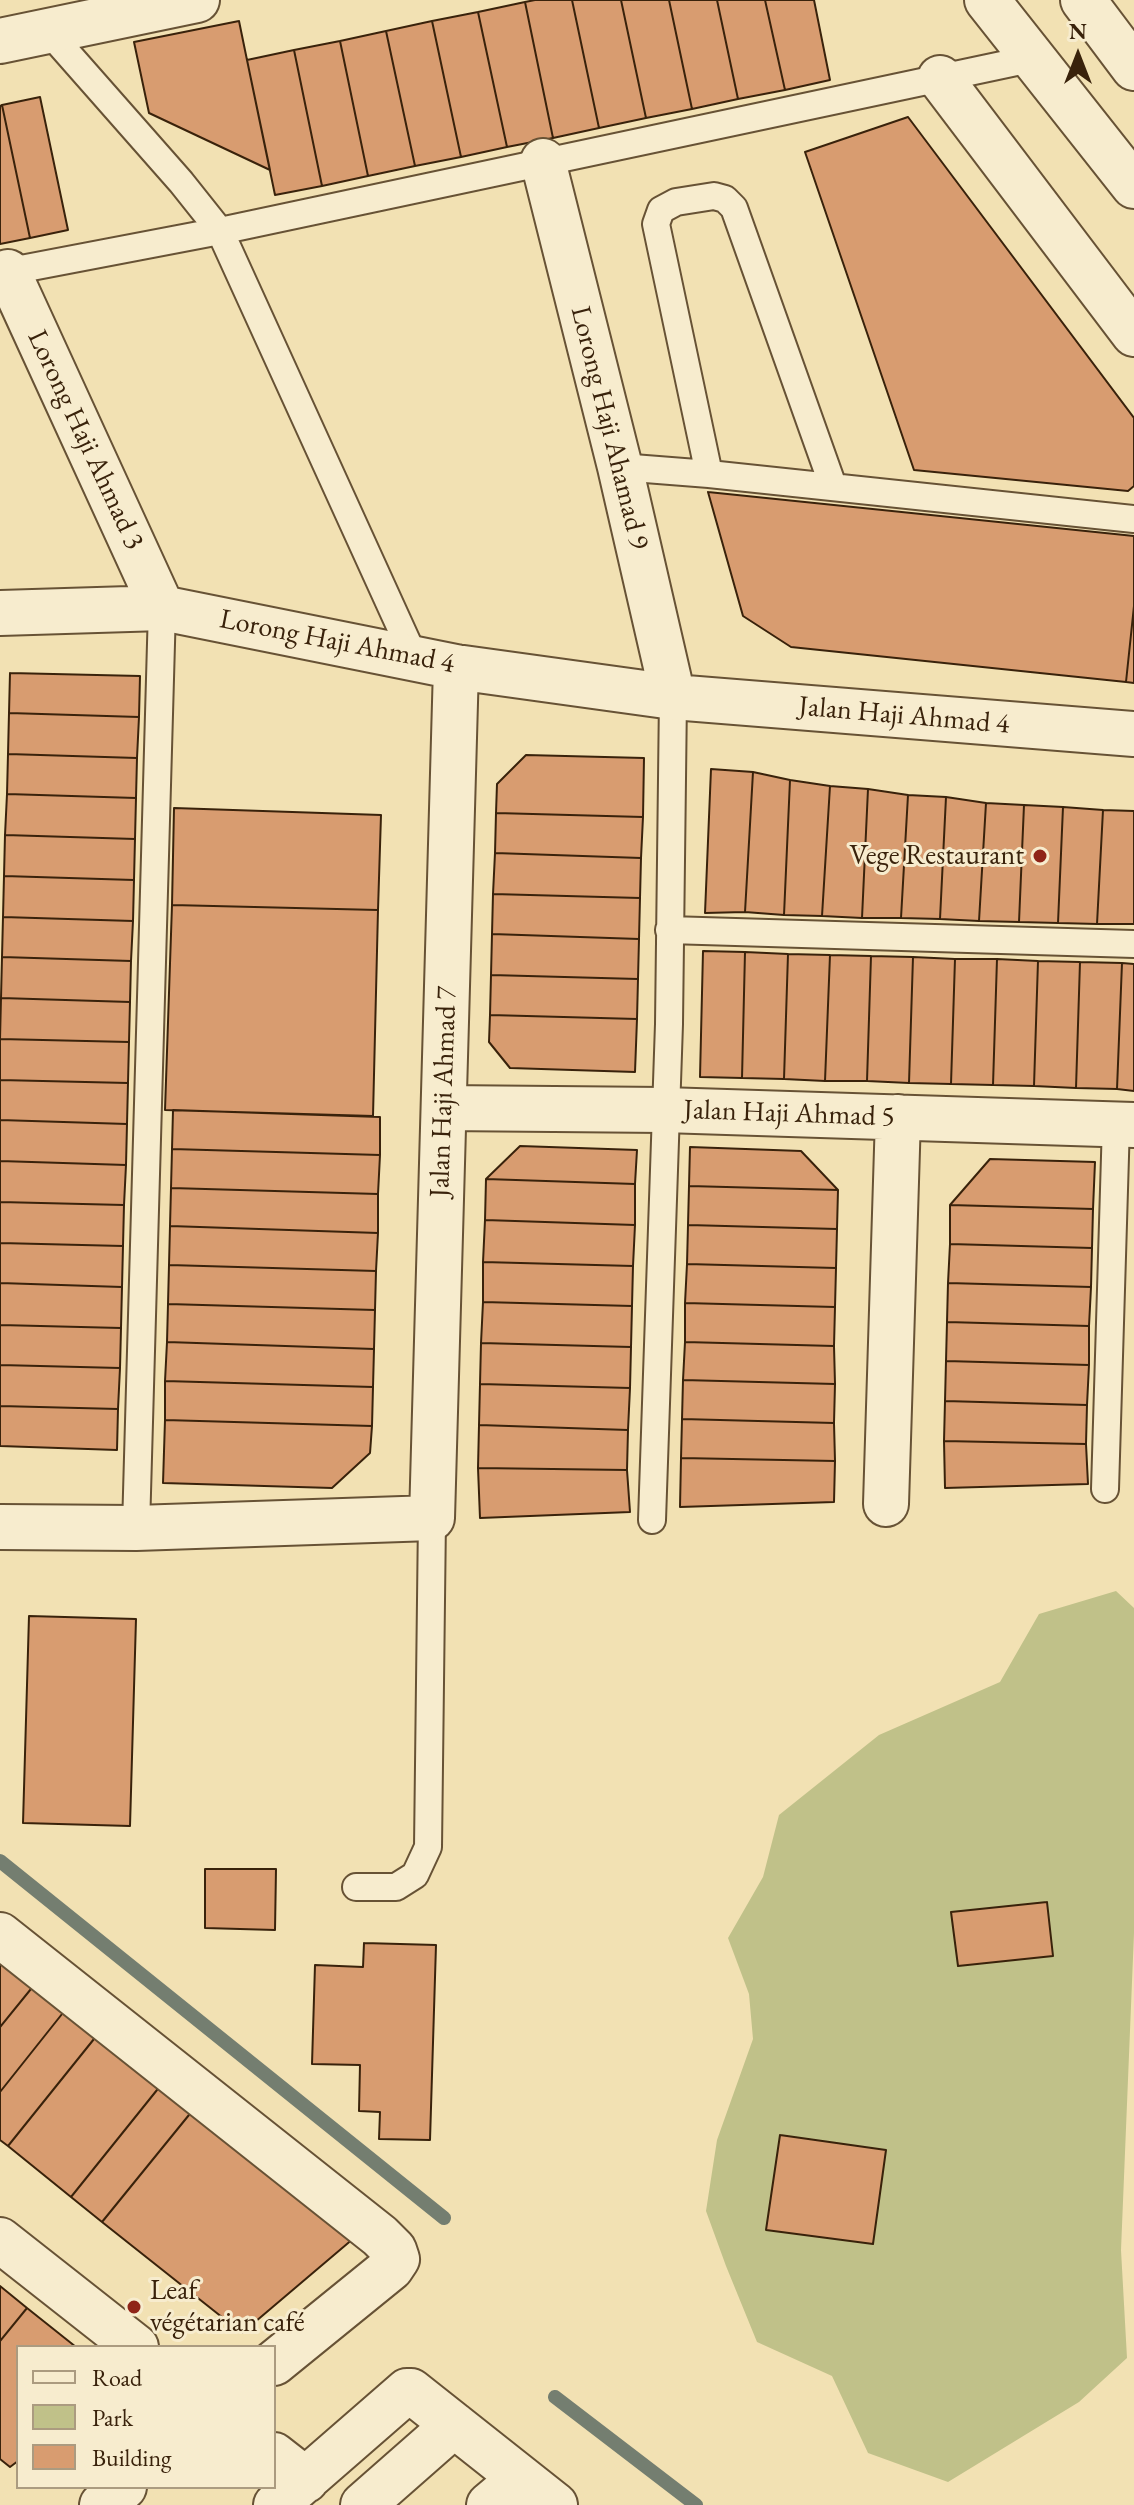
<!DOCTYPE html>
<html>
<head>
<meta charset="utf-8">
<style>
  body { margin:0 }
  #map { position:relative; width:1134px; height:2505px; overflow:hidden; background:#f2e1b3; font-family:"EB Garamond",serif }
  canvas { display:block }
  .legend { position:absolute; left:16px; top:2345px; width:260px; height:144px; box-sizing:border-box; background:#f7ecce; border:2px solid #ab9b80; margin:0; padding:10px 14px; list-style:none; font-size:24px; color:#39220b }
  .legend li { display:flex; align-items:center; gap:16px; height:40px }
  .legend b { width:40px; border:2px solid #ab9b80 }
  .north { position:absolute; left:1038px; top:16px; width:80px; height:80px; -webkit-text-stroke:6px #f7ecce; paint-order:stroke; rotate:0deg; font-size:22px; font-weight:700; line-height:32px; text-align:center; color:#39220b }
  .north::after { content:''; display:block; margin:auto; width:28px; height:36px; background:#39220b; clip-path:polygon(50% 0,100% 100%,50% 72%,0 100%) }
</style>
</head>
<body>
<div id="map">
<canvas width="1134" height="2505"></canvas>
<ul class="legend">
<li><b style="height:10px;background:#f7ecce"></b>Road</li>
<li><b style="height:22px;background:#c0c189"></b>Park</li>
<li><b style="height:22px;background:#d89c70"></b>Building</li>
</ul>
<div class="north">N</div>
</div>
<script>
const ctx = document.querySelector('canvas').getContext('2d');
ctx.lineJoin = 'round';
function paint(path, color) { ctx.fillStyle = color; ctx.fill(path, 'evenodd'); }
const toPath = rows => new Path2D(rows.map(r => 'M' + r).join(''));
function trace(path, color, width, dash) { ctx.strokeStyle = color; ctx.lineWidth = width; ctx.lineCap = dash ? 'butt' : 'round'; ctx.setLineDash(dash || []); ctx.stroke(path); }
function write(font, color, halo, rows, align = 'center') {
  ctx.font = font + ' "EB Garamond",serif'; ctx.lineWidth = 6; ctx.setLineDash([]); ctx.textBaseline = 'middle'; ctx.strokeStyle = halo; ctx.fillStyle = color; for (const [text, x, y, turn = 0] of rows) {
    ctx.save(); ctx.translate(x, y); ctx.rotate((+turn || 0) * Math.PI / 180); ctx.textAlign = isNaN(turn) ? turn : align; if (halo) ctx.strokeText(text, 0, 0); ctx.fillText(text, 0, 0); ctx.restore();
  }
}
paint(toPath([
  [1116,1591,1134,1608,1134,1933,1121,2250,1127,2358,1079,2402,948,2482,868,2453,832,2376,757,2342,726,2266,706,2211,717,2140,753,2039,749,1994,728,1938,763,1877,779,1815,879,1735,1000,1682,1039,1614]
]), '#c0c189');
trace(toPath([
  [0,1861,444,2218],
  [555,2397,696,2505]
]), '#747e70', 14);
const building = toPath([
  [535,0,572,0,599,128,553,138,525,2,535,0],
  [572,0,621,0,646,118,599,128,572,0],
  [621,0,669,0,692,109,646,118,621,0],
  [669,0,717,0,738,99,692,109,669,0],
  [717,0,765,0,785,90,738,99,717,0],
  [765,0,814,0,830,80,785,90,765,0],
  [525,2,553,138,507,147,478,12,525,2],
  [478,12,507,147,461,157,432,21,478,12],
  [239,21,247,60,270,170,149,113,134,42,239,21],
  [432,21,461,157,415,166,386,31,432,21],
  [386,31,415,166,368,176,340,41,386,31],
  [340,41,368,176,322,186,294,50,340,41],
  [294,50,322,186,275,195,247,60,294,50],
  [40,97,68,230,30,238,2,105,40,97],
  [2,105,30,238,0,244,0,106,2,105],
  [908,117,1134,418,1134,486,1128,491,914,470,805,152,908,117],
  [708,492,1134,536,1134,606,1126,682,791,647,743,616,708,492],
  [1134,606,1134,683,1126,682,1134,606],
  [10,673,140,676,139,717,9,713,10,673],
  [9,713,139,717,137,758,8,754,9,713],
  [8,754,137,758,136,798,7,794,8,754],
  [526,755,644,758,643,817,496,813,497,784,526,755],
  [711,769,753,772,745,912,705,913,711,769],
  [753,772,790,780,784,915,745,912,753,772],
  [790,780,830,786,822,916,784,915,790,780],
  [830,786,868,789,862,918,822,916,830,786],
  [868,789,908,795,901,918,862,918,868,789],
  [7,794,136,798,135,839,5,835,7,794],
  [908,795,946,797,940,919,901,918,908,795],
  [946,797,986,803,979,921,940,919,946,797],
  [986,803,1024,805,1019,922,979,921,986,803],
  [1024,805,1063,807,1058,923,1019,922,1024,805],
  [1063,807,1103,810,1097,924,1058,923,1063,807],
  [174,808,381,815,378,910,172,905,174,808],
  [1103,810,1134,811,1134,924,1097,924,1103,810],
  [496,813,643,817,641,858,495,853,496,813],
  [5,835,135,839,134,880,4,876,5,835],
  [495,853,641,858,640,898,493,894,495,853],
  [4,876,134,880,133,921,3,917,4,876],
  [493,894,640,898,639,939,492,934,493,894],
  [172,905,378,910,373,1116,165,1110,172,905],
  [3,917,133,921,131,961,2,957,3,917],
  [492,934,639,939,638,979,491,975,492,934],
  [703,951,745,952,742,1078,700,1077,703,951],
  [745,952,788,954,784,1079,742,1078,745,952],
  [788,954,830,955,825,1081,784,1079,788,954],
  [830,955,871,956,867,1081,825,1081,830,955],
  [871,956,913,957,909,1083,867,1081,871,956],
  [2,957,131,961,130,1002,1,998,2,957],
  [913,957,955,959,951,1084,909,1083,913,957],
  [955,959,997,959,993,1085,951,1084,955,959],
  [997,959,1038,961,1034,1086,993,1085,997,959],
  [1038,961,1080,962,1076,1088,1034,1086,1038,961],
  [1080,962,1122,963,1117,1089,1076,1088,1080,962],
  [1122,963,1134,964,1134,1091,1117,1089,1122,963],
  [491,975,638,979,637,1019,490,1015,491,975],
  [1,998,130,1002,129,1042,0,1039,1,998],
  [490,1015,637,1019,635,1072,510,1068,489,1042,490,1015],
  [0,1039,129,1042,128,1083,0,1080,0,1039],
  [0,1080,128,1083,127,1124,0,1120,0,1080],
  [173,1110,380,1117,380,1155,172,1149,173,1110],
  [0,1120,127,1124,126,1165,0,1161,0,1120],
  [520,1146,637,1150,635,1184,486,1179,520,1146],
  [690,1147,801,1151,838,1190,689,1186,690,1147],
  [172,1149,380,1155,378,1194,171,1188,172,1149],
  [990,1159,1095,1162,1093,1209,950,1205,990,1159],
  [0,1161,126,1165,124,1205,0,1202,0,1161],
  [486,1179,635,1184,635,1225,485,1220,486,1179],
  [689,1186,838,1190,837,1229,688,1225,689,1186],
  [171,1188,378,1194,378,1233,170,1226,171,1188],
  [0,1202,124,1205,123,1246,0,1243,0,1202],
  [950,1205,1093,1209,1092,1248,950,1244,950,1205],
  [485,1220,635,1225,633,1266,483,1262,485,1220],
  [688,1225,837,1229,836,1268,687,1264,688,1225],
  [170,1226,378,1233,376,1271,169,1265,170,1226],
  [0,1243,123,1246,122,1287,0,1283,0,1243],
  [950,1244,1092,1248,1091,1287,948,1283,950,1244],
  [483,1262,633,1266,632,1306,483,1302,483,1262],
  [687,1264,836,1268,835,1307,685,1303,687,1264],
  [169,1265,376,1271,375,1310,168,1304,169,1265],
  [0,1283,122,1287,121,1328,0,1325,0,1283],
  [948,1283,1091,1287,1089,1326,947,1322,948,1283],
  [483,1302,632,1306,631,1347,481,1343,483,1302],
  [685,1303,835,1307,834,1346,685,1342,685,1303],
  [168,1304,375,1310,374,1349,167,1342,168,1304],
  [947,1322,1089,1326,1089,1365,946,1361,947,1322],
  [0,1325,121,1328,120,1368,0,1365,0,1325],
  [167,1342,374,1349,373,1387,165,1381,167,1342],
  [685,1342,834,1346,835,1384,683,1380,685,1342],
  [481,1343,631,1347,630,1388,480,1384,481,1343],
  [946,1361,1089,1365,1087,1405,945,1401,946,1361],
  [0,1365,120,1368,118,1409,0,1406,0,1365],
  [683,1380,835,1384,834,1423,682,1419,683,1380],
  [165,1381,373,1387,372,1426,165,1420,165,1381],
  [480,1384,630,1388,628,1430,479,1425,480,1384],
  [945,1401,1087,1405,1086,1444,944,1441,945,1401],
  [0,1406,118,1409,117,1450,0,1446,0,1406],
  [682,1419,834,1423,835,1461,681,1458,682,1419],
  [165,1420,372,1426,370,1453,332,1488,163,1483,165,1420],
  [479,1425,628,1430,627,1470,478,1468,479,1425],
  [944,1441,1086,1444,1088,1484,945,1488,944,1441],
  [681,1458,835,1461,834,1502,680,1507,681,1458],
  [478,1468,627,1470,630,1512,480,1518,478,1468],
  [29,1616,136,1619,130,1826,23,1823,29,1616],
  [205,1869,276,1869,275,1930,205,1928,205,1869],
  [1047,1902,1053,1956,958,1966,951,1912,1047,1902],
  [364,1943,436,1945,430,2140,379,2139,380,2112,359,2111,360,2065,312,2064,315,1965,363,1967,364,1943],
  [0,1963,35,1984,0,2027,0,1963],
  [35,1984,66,2009,0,2092,0,2027,35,1984],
  [66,2009,98,2034,8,2146,0,2140,0,2092,66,2009],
  [98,2034,161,2085,71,2197,8,2146,98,2034],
  [161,2085,193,2110,102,2222,71,2197,161,2085],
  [193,2110,354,2238,242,2333,102,2222,193,2110],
  [780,2135,886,2150,873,2244,766,2230,780,2135],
  [0,2286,27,2308,0,2341,0,2286],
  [27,2308,76,2347,18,2347,18,2461,10,2467,0,2459,0,2341,27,2308]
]);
paint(building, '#d89c70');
trace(building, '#39220b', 2);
const service = toPath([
  [48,31,181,182,220,231,414,657],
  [0,273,220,231,1035,58],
  [620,467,709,474,1134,519],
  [709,474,656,224,661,210,676,202,714,196,725,199,734,208,833,486],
  [669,930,1134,944],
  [1105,1489,1116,1123],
  [652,1520,669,1024,673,697],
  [136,1528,162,608],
  [356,1887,396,1887,415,1875,428,1847,432,1518]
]);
const minor = toPath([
  [0,41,197,0],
  [940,78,1134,334],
  [543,161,620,467,673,697],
  [8,272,162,608],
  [0,613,162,608,456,667,673,697,1134,734],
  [444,1108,664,1110,1134,1125],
  [886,1504,898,1117],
  [0,1527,136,1528,432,1518,456,667],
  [0,1935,380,2236,394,2250,397,2259,391,2268,274,2363],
  [0,2240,136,2347],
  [274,2455,306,2480],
  [102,2505,124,2487],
  [276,2505,407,2391,411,2391,555,2505],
  [363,2505,454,2425],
  [489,2505,521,2478]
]);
const tertiary = toPath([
  [987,0,1134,186],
  [1083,0,1134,68]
]);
trace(service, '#675235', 30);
trace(minor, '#675235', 48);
trace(tertiary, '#675235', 48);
trace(service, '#f7ecce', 26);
trace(minor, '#f7ecce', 44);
trace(tertiary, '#f7ecce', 44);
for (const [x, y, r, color] of [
  [1040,856,8,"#8f2418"],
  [134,2307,8,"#8f2418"]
]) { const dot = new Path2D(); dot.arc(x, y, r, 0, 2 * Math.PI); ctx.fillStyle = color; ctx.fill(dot); trace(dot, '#f7ecce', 3); }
write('28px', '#39220b', '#f7ecce', [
  ["Lorong Haji Ahamad 9",609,428,76],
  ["Lorong Haji Ahmad 3",85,440,65],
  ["Lorong Haji Ahmad 4",337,642,11],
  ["Jalan Haji Ahmad 4",904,716,5],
  ["Jalan Haji Ahmad 7",444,1092,-88],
  ["Jalan Haji Ahmad 5",789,1114,2]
]);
write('28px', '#39220b', '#f7ecce', [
  ["Vege Restaurant",1024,856],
  ["Leaf",150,2291,"left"],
  ["végétarian café",150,2323,"left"]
], 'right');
</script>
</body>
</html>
